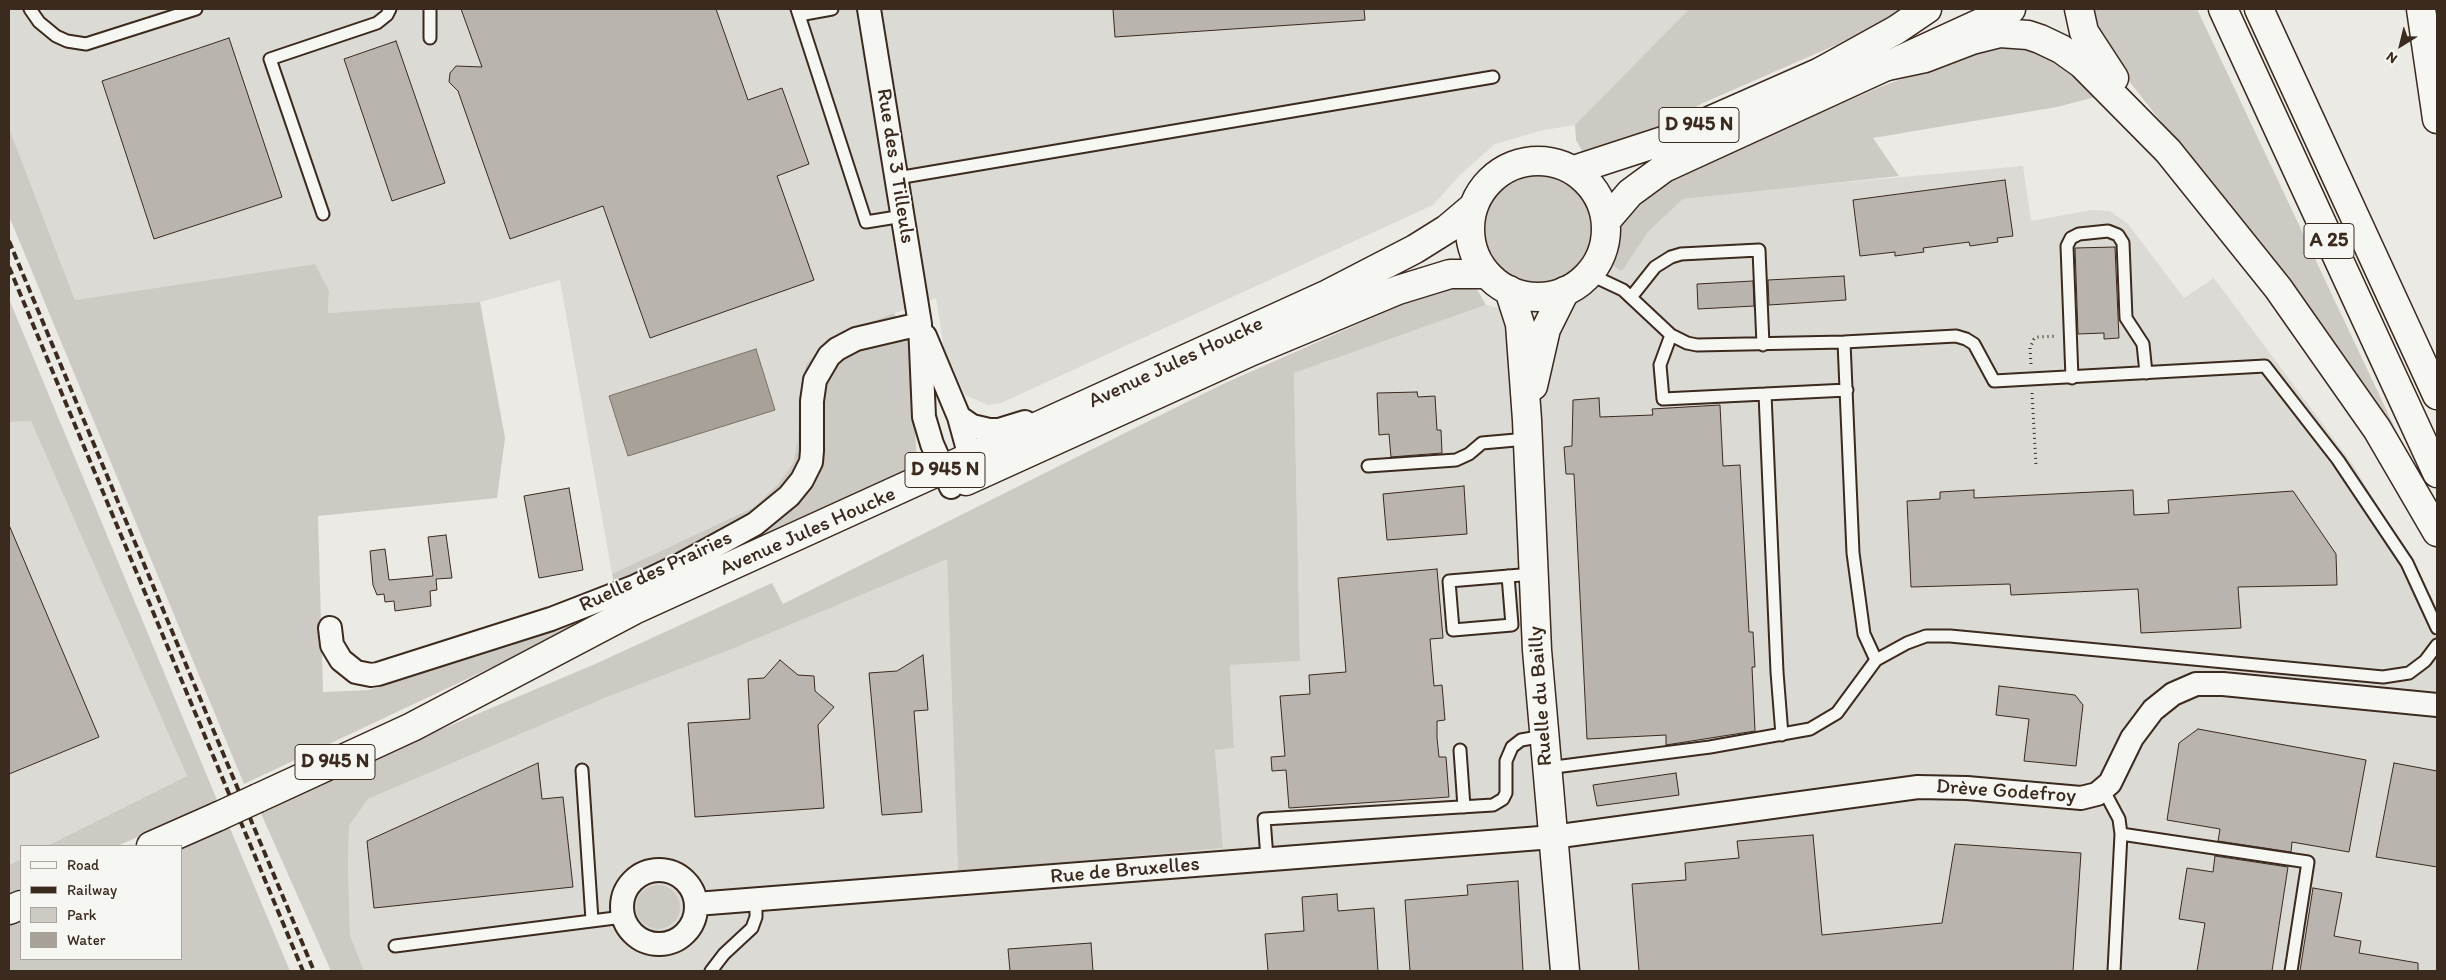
<!DOCTYPE html>
<html>
<head>
<meta charset="utf-8">
<style>
  body { margin:0 }
  #map { position:relative; width:2446px; height:980px; overflow:hidden; background:#ebeae5; font-family:Itim,sans-serif }
  canvas { display:block }
  .frame { position:absolute; inset:0; border:10px solid #3b2a1e; pointer-events:none }
  .legend { position:absolute; left:20px; top:845px; width:162px; height:115px; box-sizing:border-box; background:#f6f6f2; border:1px solid #aba49d; margin:0; padding:6px 9px; list-style:none; font-size:15px; color:#3b2a1e }
  .legend li { display:flex; align-items:center; gap:10px; height:25px }
  .legend b { width:25px; border:1px solid #aba49d }
  .north { position:absolute; left:2376px; top:20px; width:50px; height:50px; -webkit-text-stroke:4px #f6f6f2; paint-order:stroke; rotate:216deg; font-size:14px; font-weight:700; line-height:20px; text-align:center; color:#3b2a1e }
  .north::after { content:''; display:block; margin:auto; width:18px; height:22px; background:#3b2a1e; clip-path:polygon(50% 0,100% 100%,50% 72%,0 100%) }
</style>
</head>
<body>
<div id="map">
<canvas width="2446" height="980"></canvas>
<div class="frame"></div>
<ul class="legend">
<li><b style="height:6px;background:#f6f6f2"></b>Road</li>
<li><b style="height:6px;background:#3b2a1e"></b>Railway</li>
<li><b style="height:14px;background:#cdcac4"></b>Park</li>
<li><b style="height:14px;background:#a8a198"></b>Water</li>
</ul>
<div class="north">N</div>
</div>
<script>
const ctx = document.querySelector('canvas').getContext('2d');
ctx.lineJoin = 'round';
function paint(path, color) { ctx.fillStyle = color; ctx.fill(path, 'evenodd'); }
const toPath = rows => new Path2D(rows.map(r => 'M' + r).join(''));
function trace(path, color, width, dash) { ctx.strokeStyle = color; ctx.lineWidth = width; ctx.lineCap = dash ? 'butt' : 'round'; ctx.setLineDash(dash || []); ctx.stroke(path); }
function write(font, color, halo, rows, align = 'center') {
  ctx.font = font + ' Itim,sans-serif'; ctx.lineWidth = 4; ctx.setLineDash([]); ctx.textBaseline = 'middle'; ctx.strokeStyle = halo; ctx.fillStyle = color; for (const [text, x, y, turn = 0] of rows) {
    ctx.save(); ctx.translate(x, y); ctx.rotate((+turn || 0) * Math.PI / 180); ctx.textAlign = isNaN(turn) ? turn : align; if (halo) ctx.strokeText(text, 0, 0); ctx.fillText(text, 0, 0); ctx.restore();
  }
}
paint(toPath([
  [9,9,1689,9,1575,125,1544,130,1495,144,1460,175,1433,205,1001,403,988,405,965,395,944,348,936,298,828,338,798,438,793,463,778,484,754,507,612,574,560,280,480,302,328,313,329,291,315,264,75,300,9,128],
  [2023,166,2031,221,2092,210,2110,211,2128,224,2184,298,2214,278,2354,466,2437,606,2437,971,364,971,350,935,348,866,349,826,368,799,607,697,732,649,947,558,958,872,1223,848,1215,749,1234,748,1230,665,1300,660,1294,373,1486,305,1507,310,1511,344,1570,306,1592,284,1608,263,1622,271,1648,232,1683,199,1760,190],
  [31,420,187,776,47,846,21,846,21,859,9,865,9,422]
]), '#dcdad4');
paint(toPath([
  [1689,9,1906,9,1838,44,1703,103,1630,143,1586,158,1576,140,1575,125],
  [2092,9,2197,9,2419,479,2265,255,2126,77,2093,23],
  [1991,44,2043,53,2099,96,2057,107,1873,138,1899,176,1683,199,1648,232,1622,271,1608,263,1621,227,1655,189,1730,152,1878,88],
  [9,128,75,300,315,264,329,291,328,313,480,302,505,438,497,498,318,516,323,692,369,690,516,640,618,601,612,574,754,507,778,484,793,463,798,438,799,397,806,365,828,338,894,313,911,346,917,467,244,784,9,216],
  '1484 229a54 54 0 1 1 108 0a54 54 0 1 1-108 0Z',
  [1475,286,1486,305,1294,373,1300,661,1230,665,1234,748,1215,750,1223,848,958,872,947,559,732,649,607,697,368,799,349,826,348,866,350,935,364,971,331,971,259,809,362,763,595,664,772,583,783,604,1223,384,1442,287],
  [9,299,217,800,207,807,117,846,47,846,187,776,31,421,9,422],
  [229,826,290,971,9,971,9,926,21,920,21,959,181,959,181,848],
  [21,859,21,888,9,893,9,865],
  '636 907a22 22 0 1 1 44 0a22 22 0 1 1-44 0Z'
]), '#cdcac4');
const water = toPath([
  [756,349,775,410,628,456,609,396,756,349]
]);
paint(water, '#a8a198');
trace(water, '#7c7167', 1);
const building = toPath([
  [461,9,716,9,748,100,782,88,809,164,777,176,814,280,650,338,603,206,510,239,458,91,449,82,450,73,456,66,482,67,461,9],
  [1113,9,1364,9,1365,20,1115,37,1113,9],
  [229,38,282,197,154,239,102,81,229,38],
  [396,41,445,183,392,201,344,59,396,41],
  [2005,180,2013,236,1997,238,1998,242,1970,246,1969,242,1923,248,1924,252,1895,256,1895,252,1860,256,1853,200,2005,180],
  [2115,247,2119,338,2104,339,2104,333,2078,334,2075,248,2115,247],
  [1844,276,1846,300,1769,305,1768,280,1844,276],
  [1753,281,1754,306,1698,309,1697,284,1753,281],
  [1417,392,1418,397,1435,396,1437,430,1441,430,1442,453,1391,457,1389,434,1379,435,1377,393,1417,392],
  [1599,398,1600,417,1653,415,1652,409,1720,405,1723,466,1740,465,1749,632,1753,632,1755,667,1752,667,1755,731,1666,745,1666,735,1587,739,1574,474,1566,474,1564,447,1572,446,1573,400,1599,398],
  [1464,486,1467,534,1387,540,1383,494,1464,486],
  [569,488,583,570,539,578,524,496,569,488],
  [1974,490,1974,498,2133,490,2134,515,2169,513,2168,500,2293,491,2336,554,2337,585,2238,587,2241,628,2141,633,2138,589,2011,595,2010,584,1911,587,1907,501,1940,499,1940,492,1974,490],
  [9,525,99,737,9,774,9,525],
  [446,535,452,578,436,579,437,590,430,591,431,606,395,611,394,601,385,602,384,594,377,595,373,585,370,551,385,549,389,580,433,576,428,537,446,535],
  [1437,569,1443,638,1430,639,1434,686,1442,685,1445,720,1437,721,1437,738,1439,757,1446,757,1449,797,1289,808,1286,770,1272,771,1271,757,1285,756,1280,696,1310,694,1309,675,1346,672,1338,578,1437,569],
  [923,655,928,710,914,711,922,812,882,815,869,673,897,671,923,655],
  [780,660,798,675,814,676,815,691,834,707,818,725,824,808,695,817,688,723,750,719,748,679,764,678,780,660],
  [1999,686,2075,695,2083,705,2076,766,2024,761,2029,719,1996,715,1999,686],
  [2198,729,2366,760,2349,852,2292,842,2291,852,2218,841,2220,829,2167,820,2179,743,2198,729],
  [538,763,542,799,563,797,573,887,374,908,367,841,538,763],
  [2394,763,2437,771,2437,867,2376,857,2394,763],
  [1676,773,1679,795,1597,806,1593,785,1676,773],
  [1813,835,1822,935,1942,923,1955,844,2081,853,2073,971,1639,971,1632,884,1686,880,1685,863,1739,858,1737,841,1813,835],
  [2215,856,2288,867,2272,971,2197,971,2205,923,2179,919,2187,868,2213,872,2215,856],
  [1518,881,1523,971,1410,971,1405,900,1468,895,1467,885,1518,881],
  [2313,888,2342,893,2334,936,2361,941,2359,953,2418,963,2418,971,2300,971,2313,888],
  [1337,894,1338,911,1374,908,1378,971,1268,971,1265,934,1304,931,1302,897,1337,894],
  [1091,943,1093,971,1010,971,1008,949,1091,943]
]);
paint(building, '#bab4ae');
trace(building, '#3b2a1e', 1);
const lane = toPath([
  [30,9,39,22,56,36,67,41,86,44,196,9],
  [430,9,430,38],
  [797,9,866,222,903,216],
  [799,15,832,9],
  [897,178,1493,77],
  [323,214,270,59,377,23,387,15,390,9],
  [1589,274,1623,290,1671,335,1687,343,1697,345,1844,342,1956,336,1966,339,1974,344,1994,381,2265,366,2338,460,2407,563,2437,628],
  [1632,296,1655,267,1671,257,1681,254,1759,250,1763,345],
  [1671,335,1660,365,1663,399,1847,390],
  [1844,342,1853,553,1864,634,1876,660],
  [2072,378,2067,246,2071,238,2079,234,2108,231,2118,235,2123,243,2126,318,2143,344,2146,373],
  [1765,394,1777,672,1782,735],
  [1368,466,1456,460,1469,454,1482,443,1527,439],
  [1508,576,1512,625,1453,630,1449,581,1533,574],
  [1460,750,1464,807],
  [1547,768,1710,747,1810,729,1837,713,1876,660,1907,643,1926,636,1950,636,2383,677,2409,673,2425,661,2437,645],
  [582,770,592,920],
  [2103,789,2119,819,2121,834,2114,971],
  [2121,834,2308,862,2291,971],
  [1267,858,1264,819,1493,805,1503,799,1506,793,1506,761,1512,747,1521,740,1544,736],
  [395,946,623,917],
  [711,971,724,954,752,928,756,917,756,900]
]);
const street = toPath([
  [869,9,920,324,924,417,932,444,951,487],
  [925,336,959,417,967,446,969,474],
  [959,417,972,426,989,430,999,430,1025,422],
  [330,628,332,645,341,660,356,672,371,675,378,674,551,619,636,586,682,564,755,524,789,496,802,480,811,462,812,451,812,401,815,380,829,356,837,349,856,339,920,324],
  '622 907a37 37 0 1 1 74 0a37 37 0 1 1-74 0Z',
  [696,904,1553,837,1918,787,1967,788,2081,798,2097,794,2110,783,2132,738,2153,710,2173,694,2196,684,2223,684,2437,705]
]);
const secondary = toPath([
  [1509,290,1520,324,1527,420,1537,650,1565,971],
  [1533,386,1546,329,1565,291]
]);
const primary = toPath([
  '1470 229a68 68 0 1 1 136 0a68 68 0 1 1-136 0Z',
  [1574,170,1666,140,1843,62],
  [1606,221,1630,193,1664,168,2011,9],
  [966,481,1252,351,1398,290,1450,274,1487,274],
  [258,798,412,727,634,610,1328,294,1415,249,1447,229,1473,207],
  [151,846,219,816],
  [9,910,21,905]
]);
const highway = toPath([
  [2079,9,2084,32,2114,78],
  [2223,9,2437,473],
  [2259,9,2437,395],
  [2421,9,2437,119],
  [1887,66,1925,58,1972,40,2000,33,2028,35,2040,39,2061,49,2082,64,2168,151,2278,288,2377,429,2437,532],
  [1822,71,1896,30,1927,9]
]);
trace(lane, '#3b2a1e', 15);
trace(street, '#3b2a1e', 26);
trace(secondary, '#3b2a1e', 31);
trace(primary, '#3b2a1e', 31);
trace(highway, '#3b2a1e', 31);
trace(toPath([
  [2031,364,2030,348,2034,339,2037,337,2056,336],
  [2032,393,2036,465]
]), '#3b2a1e', 3, [1, 4]);
trace(lane, '#f6f6f2', 11);
trace(street, '#f6f6f2', 22);
trace(secondary, '#f6f6f2', 28);
trace(primary, '#f6f6f2', 28);
trace(highway, '#f6f6f2', 28);
trace(toPath([
  [9,241,314,971],
  [9,267,303,971]
]), '#3b2a1e', 4, [8, 4]);
const primaryBridge = toPath([
  [219,816,258,798]
]);
trace(primaryBridge, '#3b2a1e', 31, []);
trace(primaryBridge, '#f6f6f2', 28);
for (const [x, y, w] of [
  [1699,125,80],
  [2329,241,50],
  [945,470,80],
  [335,762,80]
]) { const box = new Path2D(); box.roundRect(x - w / 2, y - 17.5, w, 35, 4); ctx.fillStyle = '#f6f6f2'; ctx.fill(box); trace(box, '#3b2a1e', 1); }
write('bold 20px', '#3b2a1e', null, [
  ["D 945 N",1699,125],
  ["A 25",2329,241],
  ["D 945 N",945,470],
  ["D 945 N",335,762]
]);
write('21px', '#3b2a1e', '#f6f6f2', [
  ["Rue des 3 Tilleuls",895,166,81],
  ["Avenue Jules Houcke",1176,363,-25],
  ["Avenue Jules Houcke",808,532,-24],
  ["Ruelle des Prairies",656,572,-25],
  ["Ruelle du Bailly",1541,696,-94],
  ["Drève Godefroy",2006,792,4],
  ["Rue de Bruxelles",1125,871,-5]
]);
</script>
</body>
</html>
